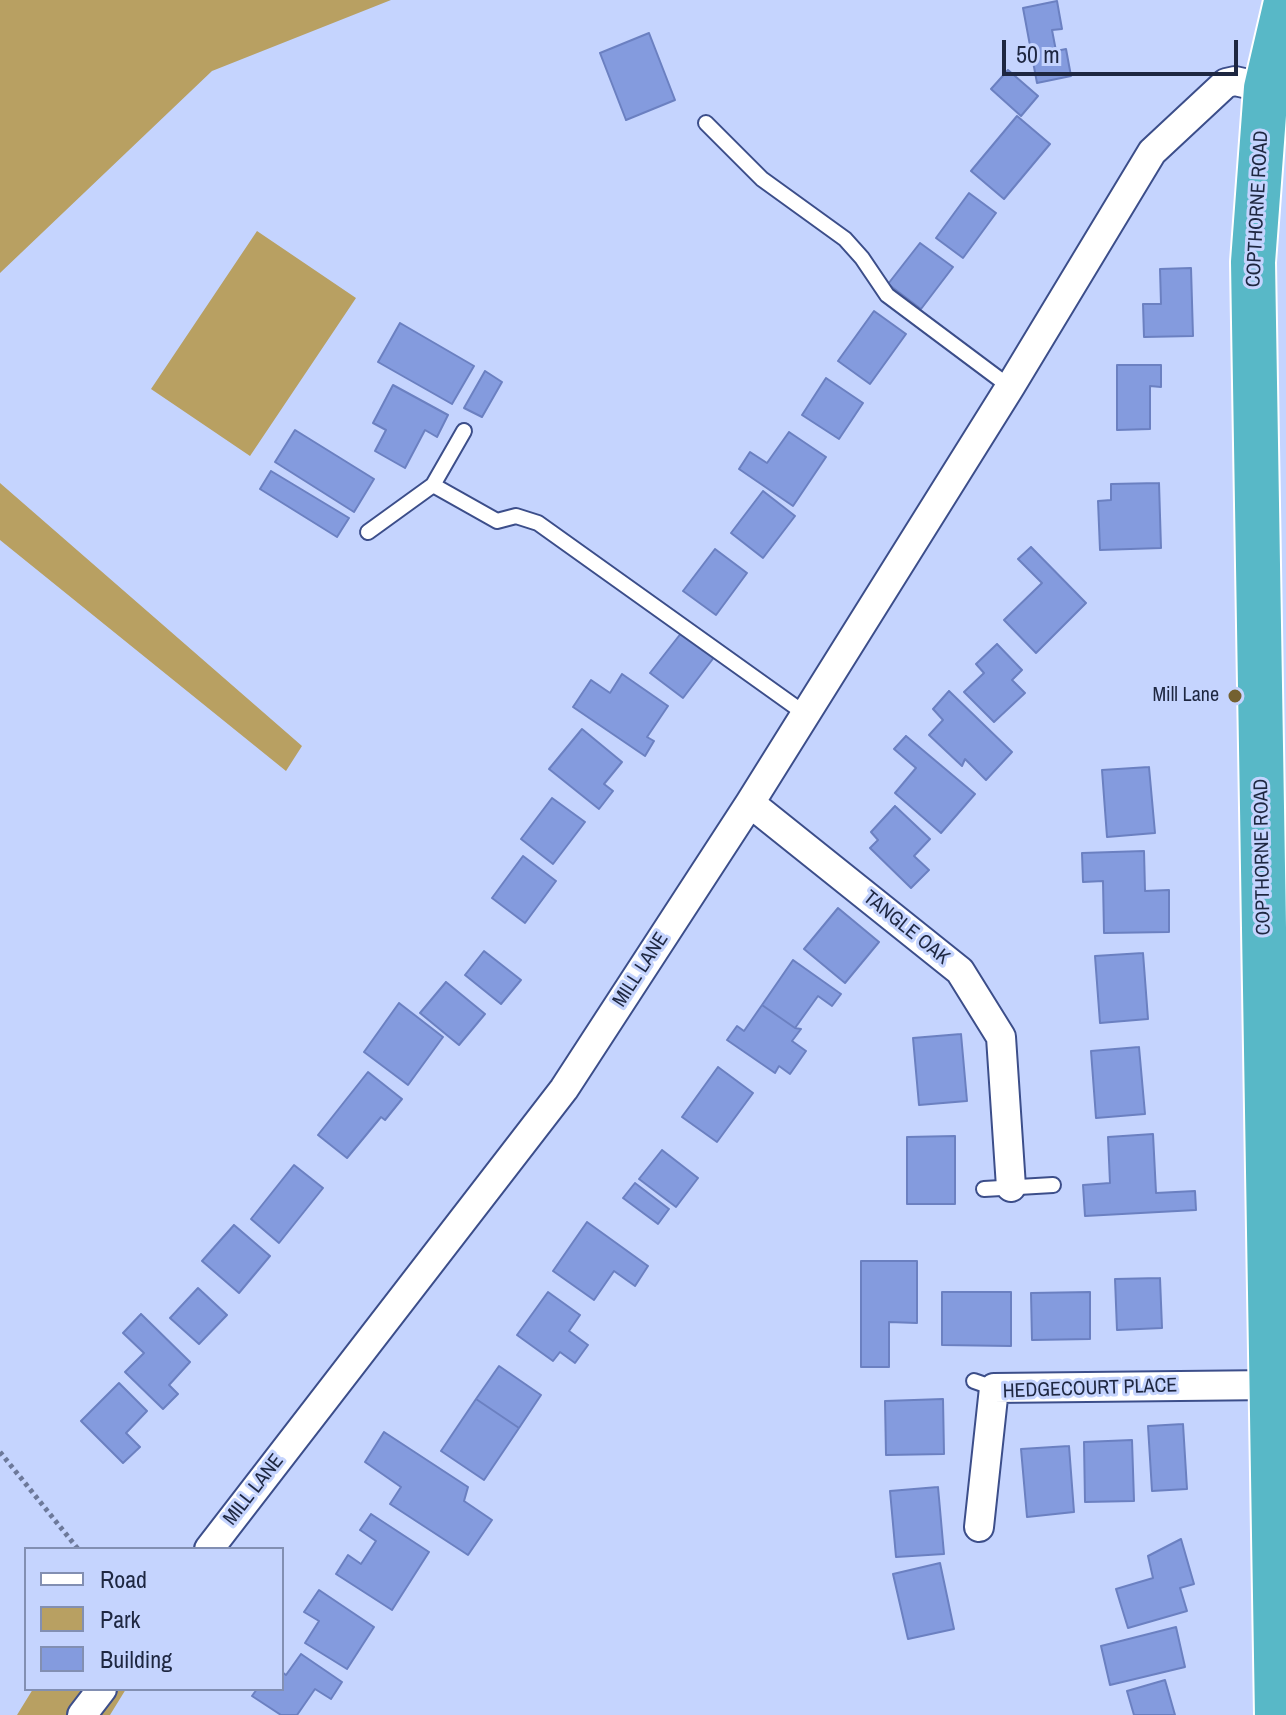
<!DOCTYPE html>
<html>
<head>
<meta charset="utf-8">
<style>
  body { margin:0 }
  #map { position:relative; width:1286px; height:1715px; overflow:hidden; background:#c5d4fe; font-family:"Archivo Narrow",sans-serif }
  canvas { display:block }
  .legend { position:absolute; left:24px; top:1547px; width:260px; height:144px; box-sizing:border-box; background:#c5d4fe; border:2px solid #828fb2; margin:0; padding:10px 14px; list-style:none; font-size:24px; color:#1e2741 }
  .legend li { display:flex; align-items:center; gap:16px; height:40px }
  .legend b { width:40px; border:2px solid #828fb2 }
  .scale { position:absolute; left:1002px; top:40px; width:236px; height:36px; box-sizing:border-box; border:4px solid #1e2741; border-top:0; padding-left:10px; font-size:24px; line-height:28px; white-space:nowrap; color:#1e2741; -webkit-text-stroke:6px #c5d4fe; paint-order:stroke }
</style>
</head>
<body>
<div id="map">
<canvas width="1286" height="1715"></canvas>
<ul class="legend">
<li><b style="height:10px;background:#fff"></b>Road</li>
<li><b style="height:22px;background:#b8a062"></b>Park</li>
<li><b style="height:22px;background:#849bde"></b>Building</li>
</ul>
<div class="scale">50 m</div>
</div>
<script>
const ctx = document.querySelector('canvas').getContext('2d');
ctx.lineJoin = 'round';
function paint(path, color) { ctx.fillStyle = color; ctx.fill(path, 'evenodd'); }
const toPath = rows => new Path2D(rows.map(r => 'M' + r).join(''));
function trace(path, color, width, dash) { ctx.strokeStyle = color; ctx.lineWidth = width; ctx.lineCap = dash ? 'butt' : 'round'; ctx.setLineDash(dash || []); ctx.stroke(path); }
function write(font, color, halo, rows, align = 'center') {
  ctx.font = font + ' "Archivo Narrow",sans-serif'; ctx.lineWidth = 6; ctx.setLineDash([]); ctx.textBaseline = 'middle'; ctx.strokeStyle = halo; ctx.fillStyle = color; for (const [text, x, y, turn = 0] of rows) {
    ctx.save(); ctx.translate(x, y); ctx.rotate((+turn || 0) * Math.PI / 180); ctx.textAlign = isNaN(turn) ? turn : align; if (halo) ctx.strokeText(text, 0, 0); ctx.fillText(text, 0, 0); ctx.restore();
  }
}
paint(toPath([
  [0,0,391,0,212,71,0,273],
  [257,231,356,298,250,456,151,389],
  [0,483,302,746,286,771,0,540],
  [33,1689,126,1689,110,1715,17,1715]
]), '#b8a062');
const building = toPath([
  [1057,1,1062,29,1052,30,1056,51,1066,49,1071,76,1037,83,1023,8,1057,1],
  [649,33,675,100,626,120,600,53,649,33],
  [1008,70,1038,96,1021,116,991,89,1008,70],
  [1017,116,1050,144,1004,199,971,171,1017,116],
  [969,193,996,213,963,258,936,238,969,193],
  [920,243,953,267,921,309,888,284,920,243],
  [1191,268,1193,336,1144,337,1143,304,1161,304,1160,269,1191,268],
  [874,311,906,334,870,384,838,361,874,311],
  [400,323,474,366,452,404,378,362,400,323],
  [1117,365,1161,365,1161,387,1150,386,1150,429,1117,430,1117,365],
  [485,371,502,382,482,417,464,408,485,371],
  [826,378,863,403,839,439,802,415,826,378],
  [393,385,448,415,437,437,425,430,405,468,375,451,386,430,373,423,393,385],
  [295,430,374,479,354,512,275,462,295,430],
  [789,432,826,457,793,506,739,469,750,452,767,463,789,432],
  [271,471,349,518,337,537,260,489,271,471],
  [1159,483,1161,548,1100,550,1098,501,1111,500,1111,484,1159,483],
  [763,491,795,516,763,558,731,533,763,491],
  [1031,547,1086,603,1036,653,1004,620,1042,583,1018,559,1031,547],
  [715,549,747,573,716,615,683,591,715,549],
  [682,632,715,656,683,698,650,673,682,632],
  [997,644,1022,670,1012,680,1025,693,994,722,964,692,984,673,976,664,997,644],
  [622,674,668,706,647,737,654,741,645,756,573,707,591,680,610,693,622,674],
  [949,691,1012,752,986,780,965,759,962,766,929,735,943,720,933,709,949,691],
  [582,729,622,762,604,784,613,791,599,809,549,769,582,729],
  [906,736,975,794,941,833,895,793,916,768,894,749,906,736],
  [1149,767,1155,833,1107,837,1102,770,1149,767],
  [552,798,585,822,553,864,521,839,552,798],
  [895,806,930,839,914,856,929,870,911,888,870,848,878,840,871,832,895,806],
  [1144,851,1145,891,1169,890,1169,932,1104,933,1103,881,1083,882,1082,853,1144,851],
  [523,856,556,881,525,923,492,898,523,856],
  [838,908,879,942,845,983,804,949,838,908],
  [484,951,521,980,501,1004,465,975,484,951],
  [1143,953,1148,1019,1100,1023,1095,956,1143,953],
  [793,960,841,994,832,1006,818,996,795,1028,762,1005,793,960],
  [446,982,485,1014,459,1045,420,1013,446,982],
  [399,1003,443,1037,408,1085,364,1052,399,1003],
  [762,1005,795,1028,801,1029,792,1041,806,1051,790,1074,779,1066,775,1073,727,1040,737,1026,744,1031,762,1005],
  [961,1034,967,1101,919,1105,913,1038,961,1034],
  [1139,1047,1145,1114,1096,1118,1091,1051,1139,1047],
  [718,1067,753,1093,717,1142,682,1117,718,1067],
  [368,1072,402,1099,385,1120,381,1117,347,1158,318,1135,368,1072],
  [1153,1134,1156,1193,1195,1191,1196,1210,1085,1216,1083,1185,1110,1183,1108,1137,1153,1134],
  [955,1136,955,1204,907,1204,907,1137,955,1136],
  [662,1150,698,1178,676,1207,639,1179,662,1150],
  [294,1165,323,1188,279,1243,251,1219,294,1165],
  [635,1183,669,1209,658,1224,623,1198,635,1183],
  [587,1222,648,1266,635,1286,614,1271,594,1300,553,1271,587,1222],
  [234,1225,270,1256,239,1293,202,1261,234,1225],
  [861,1261,917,1261,917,1323,889,1322,889,1367,861,1367,861,1261],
  [1160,1278,1162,1328,1117,1330,1115,1279,1160,1278],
  [198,1288,227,1315,199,1344,170,1318,198,1288],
  [548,1292,580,1315,569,1331,588,1345,575,1363,560,1352,553,1361,517,1335,548,1292],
  [942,1292,1011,1292,1011,1346,942,1345,942,1292],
  [1090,1292,1090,1339,1032,1340,1031,1293,1090,1292],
  [141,1314,190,1362,169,1385,178,1394,163,1409,125,1372,144,1353,123,1333,141,1314],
  [499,1366,541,1395,519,1428,476,1399,499,1366],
  [119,1383,147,1411,126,1433,140,1447,123,1463,81,1421,119,1383],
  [476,1399,519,1428,484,1480,441,1451,476,1399],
  [943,1399,944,1454,886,1455,885,1401,943,1399],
  [1183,1424,1187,1489,1152,1491,1148,1426,1183,1424],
  [384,1432,468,1487,464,1501,492,1520,468,1555,390,1504,401,1487,365,1462,384,1432],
  [1132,1440,1134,1501,1085,1502,1084,1442,1132,1440],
  [1069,1446,1074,1512,1027,1517,1021,1449,1069,1446],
  [938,1487,944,1554,896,1557,890,1491,938,1487],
  [371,1514,429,1552,392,1610,336,1574,348,1555,361,1564,376,1541,360,1530,371,1514],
  [1181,1539,1194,1584,1180,1588,1187,1611,1128,1628,1116,1589,1153,1578,1148,1556,1181,1539],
  [940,1563,954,1629,908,1639,893,1574,940,1563],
  [319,1590,374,1627,347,1669,305,1643,319,1621,304,1612,319,1590],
  [1176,1627,1185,1667,1110,1685,1101,1646,1176,1627],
  [301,1654,342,1682,331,1699,315,1689,297,1715,281,1715,252,1696,257,1689,282,1689,282,1672,286,1675,301,1654],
  [1165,1680,1175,1715,1134,1715,1127,1691,1165,1680]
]);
paint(building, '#849bde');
trace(building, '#6b80c1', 2);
const service = toPath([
  [706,123,762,179,845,239,862,258,887,295,1010,387],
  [433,485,497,521,516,516,538,523,804,713],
  [368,532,433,485,464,431],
  [984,1189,1053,1185],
  [974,1381,994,1388]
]);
const minor = toPath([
  [750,803,960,971,1001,1037,1011,1187],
  [979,1527,994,1388,1273,1385],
  [209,1549,564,1089,750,803,1010,387,1152,152,1226,83,1235,81,1266,88],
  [82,1715,102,1689]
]);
const trunk = toPath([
  [1277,1715,1253,262,1266,88,1286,2]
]);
trace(service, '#3c4e8a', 18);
trace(minor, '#3c4e8a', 32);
trace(trunk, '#fff', 48);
trace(toPath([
  [0,1452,78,1549]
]), '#6d799a', 5, [4, 4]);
trace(service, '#fff', 14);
trace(minor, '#fff', 28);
trace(trunk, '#58b8c7', 44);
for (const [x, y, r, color] of [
  [1235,696,8,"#746130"]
]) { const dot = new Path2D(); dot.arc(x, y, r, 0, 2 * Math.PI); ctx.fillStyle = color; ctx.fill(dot); trace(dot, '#c5d4fe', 3); }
write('20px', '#1e2741', '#c5d4fe', [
  ["COPTHORNE ROAD",1258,209,-87],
  ["COPTHORNE ROAD",1263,857,-91],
  ["TANGLE OAK",906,928,39],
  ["MILL LANE",641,970,-57],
  ["HEDGECOURT PLACE",1090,1389,-2],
  ["MILL LANE",254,1490,-52]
]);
write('20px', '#1e2741', '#c5d4fe', [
  ["Mill Lane",1219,696]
], 'right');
</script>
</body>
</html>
